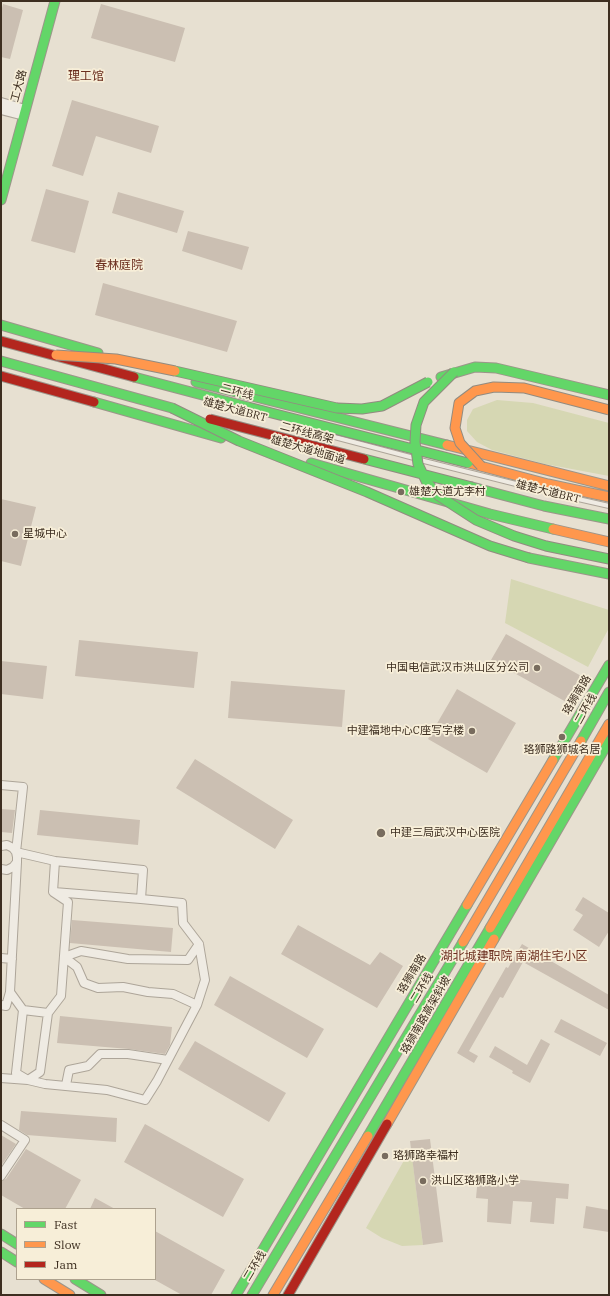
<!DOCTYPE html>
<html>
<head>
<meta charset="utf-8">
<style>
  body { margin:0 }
  #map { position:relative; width:610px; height:1296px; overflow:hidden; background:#e7e0d1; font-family:"IBM Plex Serif",serif }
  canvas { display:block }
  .frame { position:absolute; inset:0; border:2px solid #3d2e20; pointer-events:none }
  .legend { position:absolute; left:16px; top:1208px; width:140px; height:72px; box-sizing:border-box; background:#f7eed8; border:1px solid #ada18e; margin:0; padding:5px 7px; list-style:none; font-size:12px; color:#3d2e20 }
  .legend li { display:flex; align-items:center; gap:8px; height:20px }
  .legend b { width:20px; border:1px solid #ada18e }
</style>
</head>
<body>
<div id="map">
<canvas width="610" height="1296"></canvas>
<div class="frame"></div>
<ul class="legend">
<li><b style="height:5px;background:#63d668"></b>Fast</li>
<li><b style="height:5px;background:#ff974d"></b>Slow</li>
<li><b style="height:5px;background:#b3261e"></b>Jam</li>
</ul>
</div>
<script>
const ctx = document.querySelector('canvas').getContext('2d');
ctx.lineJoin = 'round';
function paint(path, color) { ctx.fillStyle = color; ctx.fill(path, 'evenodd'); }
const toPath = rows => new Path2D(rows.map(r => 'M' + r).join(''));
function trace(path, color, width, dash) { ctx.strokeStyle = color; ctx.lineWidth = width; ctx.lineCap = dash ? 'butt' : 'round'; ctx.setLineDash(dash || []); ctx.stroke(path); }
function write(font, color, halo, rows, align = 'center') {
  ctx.font = font + ' "IBM Plex Serif","Noto Sans SC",serif'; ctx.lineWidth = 3.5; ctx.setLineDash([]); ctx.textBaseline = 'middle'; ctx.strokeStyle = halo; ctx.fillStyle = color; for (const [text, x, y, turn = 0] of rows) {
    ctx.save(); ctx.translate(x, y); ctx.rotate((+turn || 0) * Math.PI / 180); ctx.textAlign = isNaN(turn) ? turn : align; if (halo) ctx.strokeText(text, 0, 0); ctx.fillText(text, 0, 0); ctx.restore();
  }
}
paint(toPath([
  [497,400,533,403,609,423,609,476,545,464,492,450,477,442,467,431,467,420,473,409],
  [511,579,609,610,609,628,588,667,505,623],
  [411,1148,423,1245,402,1246,382,1238,366,1228]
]), '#d6d7b3');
paint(toPath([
  [3,4,23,10,10,59,1,57,1,12],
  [101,4,185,28,175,62,91,38],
  [72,100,159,126,151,153,96,136,83,176,52,166],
  [46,189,89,201,75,253,31,241],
  [118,192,184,211,177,233,112,213],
  [188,231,249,247,242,270,182,251],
  [103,283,237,321,227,352,95,315],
  [1,499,36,507,21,566,1,561],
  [506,634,583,677,568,703,491,660],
  [79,640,198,652,194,688,75,676],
  [1,661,47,666,43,699,1,694],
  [231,681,345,690,342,727,228,718],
  [457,689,516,723,487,773,428,739],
  [195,759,293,820,275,849,176,788],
  [1,809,15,810,12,833,1,832],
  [40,810,140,820,138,845,37,835],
  [583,897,609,913,609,931,599,947,573,930,583,915,575,910],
  [72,920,173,928,171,952,70,943],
  [298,925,370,965,380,952,403,966,377,1008,281,954],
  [522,944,609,995,609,1010,523,962,503,998,500,997,469,1051,478,1056,474,1063,457,1053,506,967,508,968],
  [230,976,324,1029,307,1058,214,1005],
  [60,1016,172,1027,170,1045,165,1054,129,1049,57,1043],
  [561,1019,607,1043,600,1056,554,1032],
  [541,1039,550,1044,530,1083,512,1073,513,1071,489,1057,495,1046,527,1065],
  [195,1041,286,1093,269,1122,178,1069],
  [21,1111,117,1118,116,1142,27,1135,19,1130],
  [145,1124,244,1179,223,1217,124,1162],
  [1,1135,16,1144,1,1166],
  [430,1139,443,1242,423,1245,410,1141],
  [26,1149,81,1180,65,1209,25,1209,1,1195,1,1181,6,1179],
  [478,1176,569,1184,568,1199,556,1198,554,1224,530,1222,532,1202,513,1201,511,1224,487,1222,488,1199,476,1198],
  [95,1198,115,1209,90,1209],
  [586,1206,609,1210,609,1232,583,1228],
  [155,1231,225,1270,211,1295,182,1295,155,1280]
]), '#cbbfb2');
const lane = toPath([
  [304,429,414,458],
  [420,460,520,485],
  [556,494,609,506]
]);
const street = toPath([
  [1,102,25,109],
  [1,110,24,116],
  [1,785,23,787,16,852,55,861,53,892,68,902,61,996,48,1013,23,1010,10,992,17,862],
  [1,846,7,845,13,848,16,852,17,857,17,862,13,867,7,870,1,869],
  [54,892,141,899,143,870,55,861],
  [141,899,182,903,183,923,199,944,205,980,197,1005,173,994,148,992,123,987,98,988,84,983,77,967,64,957,81,951,128,959,188,960,199,944],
  [1,958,12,959],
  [1,1005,6,1006,10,992],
  [23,1010,16,1073,28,1080,40,1072,48,1013],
  [1,1078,28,1080,45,1084,107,1090,145,1100,157,1081,197,1005],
  [66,1085,69,1070,88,1066,100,1054,128,1054,168,1060],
  [1,1125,25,1140,1,1176]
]);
const fast = toPath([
  [1,200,55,1],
  [1,325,98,353],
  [1,361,172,408],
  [134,377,248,407],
  [441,377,475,367,496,368,609,395],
  [196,382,447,445],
  [94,402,221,438],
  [311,463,490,514,553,529],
  [472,487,544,506,609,519],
  [529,558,609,574],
  [581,741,609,692],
  [553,760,609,665],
  [494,939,609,741],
  [368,1136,490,928],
  [1,1234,17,1244],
  [1,1252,17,1262],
  [75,1279,101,1295],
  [236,1295,467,905],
  [252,1295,463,942]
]);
const slow = toPath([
  [447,445,609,486],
  [469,463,548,484,609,497],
  [553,529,609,542],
  [467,905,553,760],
  [490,928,609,724],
  [463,942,581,741],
  [387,1124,494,939],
  [44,1279,70,1295],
  [273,1295,368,1136]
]);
const jam = toPath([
  [1,341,134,377],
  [1,376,94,402],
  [288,1295,387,1124]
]);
trace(lane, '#ada599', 6);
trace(street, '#ada599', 10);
trace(fast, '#9c958a', 11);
trace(slow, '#9c958a', 11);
trace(jam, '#9c958a', 11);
trace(lane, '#efebe3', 4);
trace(street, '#efebe3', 8);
trace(fast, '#63d668', 9);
trace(slow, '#ff974d', 9);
trace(jam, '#b3261e', 9);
const fastBridge = toPath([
  [175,371,337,408,362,409,382,406,428,382],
  [454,372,424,402,416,425,415,442,418,464,426,481,439,496,476,520,514,536,546,546,609,559],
  [248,407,468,463],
  [172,408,239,441,367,492,490,546,529,558],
  [364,459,472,487]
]);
const slowBridge = toPath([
  [56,355,116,359,175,371],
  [481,466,460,443,455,428,459,403,475,391,494,387,524,388,609,410]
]);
const jamBridge = toPath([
  [210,419,364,459]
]);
trace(fastBridge, '#928b80', 11, []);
trace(slowBridge, '#928b80', 11, []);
trace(jamBridge, '#928b80', 11, []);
trace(fastBridge, '#63d668', 9);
trace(slowBridge, '#ff974d', 9);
trace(jamBridge, '#b3261e', 9);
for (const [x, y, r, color] of [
  [401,492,4,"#786c5e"],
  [15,534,4,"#786c5e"],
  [537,668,4,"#786c5e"],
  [472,731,4,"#786c5e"],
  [562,737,4,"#786c5e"],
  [381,833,5,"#786c5e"],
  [385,1156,4,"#786c5e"],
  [423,1181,4,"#786c5e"]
]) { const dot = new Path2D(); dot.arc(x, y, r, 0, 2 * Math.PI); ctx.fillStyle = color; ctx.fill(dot); trace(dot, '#f7eed8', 1.5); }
write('11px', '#3d2e20', '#f7eed8', [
  ["工大路",19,86,-75],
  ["二环线",237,392,15],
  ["雄楚大道BRT",235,410,15],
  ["二环线高架",307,433,15],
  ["雄楚大道地面道",308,450,16],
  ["雄楚大道BRT",548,492,14],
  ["珞狮南路",577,695,-59],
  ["二环线",586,709,-61],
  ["珞狮南路",412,974,-59],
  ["二环线",422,988,-59],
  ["珞狮南路高架斜坡",426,1015,-60],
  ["二环线",255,1266,-59]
]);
write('11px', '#3d2e20', '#f7eed8', [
  ["雄楚大道尤李村",409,492],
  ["星城中心",23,534],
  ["中国电信武汉市洪山区分公司",529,668,"right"],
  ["中建福地中心C座写字楼",464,731,"right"],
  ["珞狮路狮城名居",562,750,"center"],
  ["中建三局武汉中心医院",390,833],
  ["珞狮路幸福村",393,1156],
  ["洪山区珞狮路小学",431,1181]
], 'left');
write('12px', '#6b2e1e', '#f7eed8', [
  ["理工馆",86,77],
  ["春林庭院",119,266],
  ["湖北城建职院 南湖住宅小区",514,957]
]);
</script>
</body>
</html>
